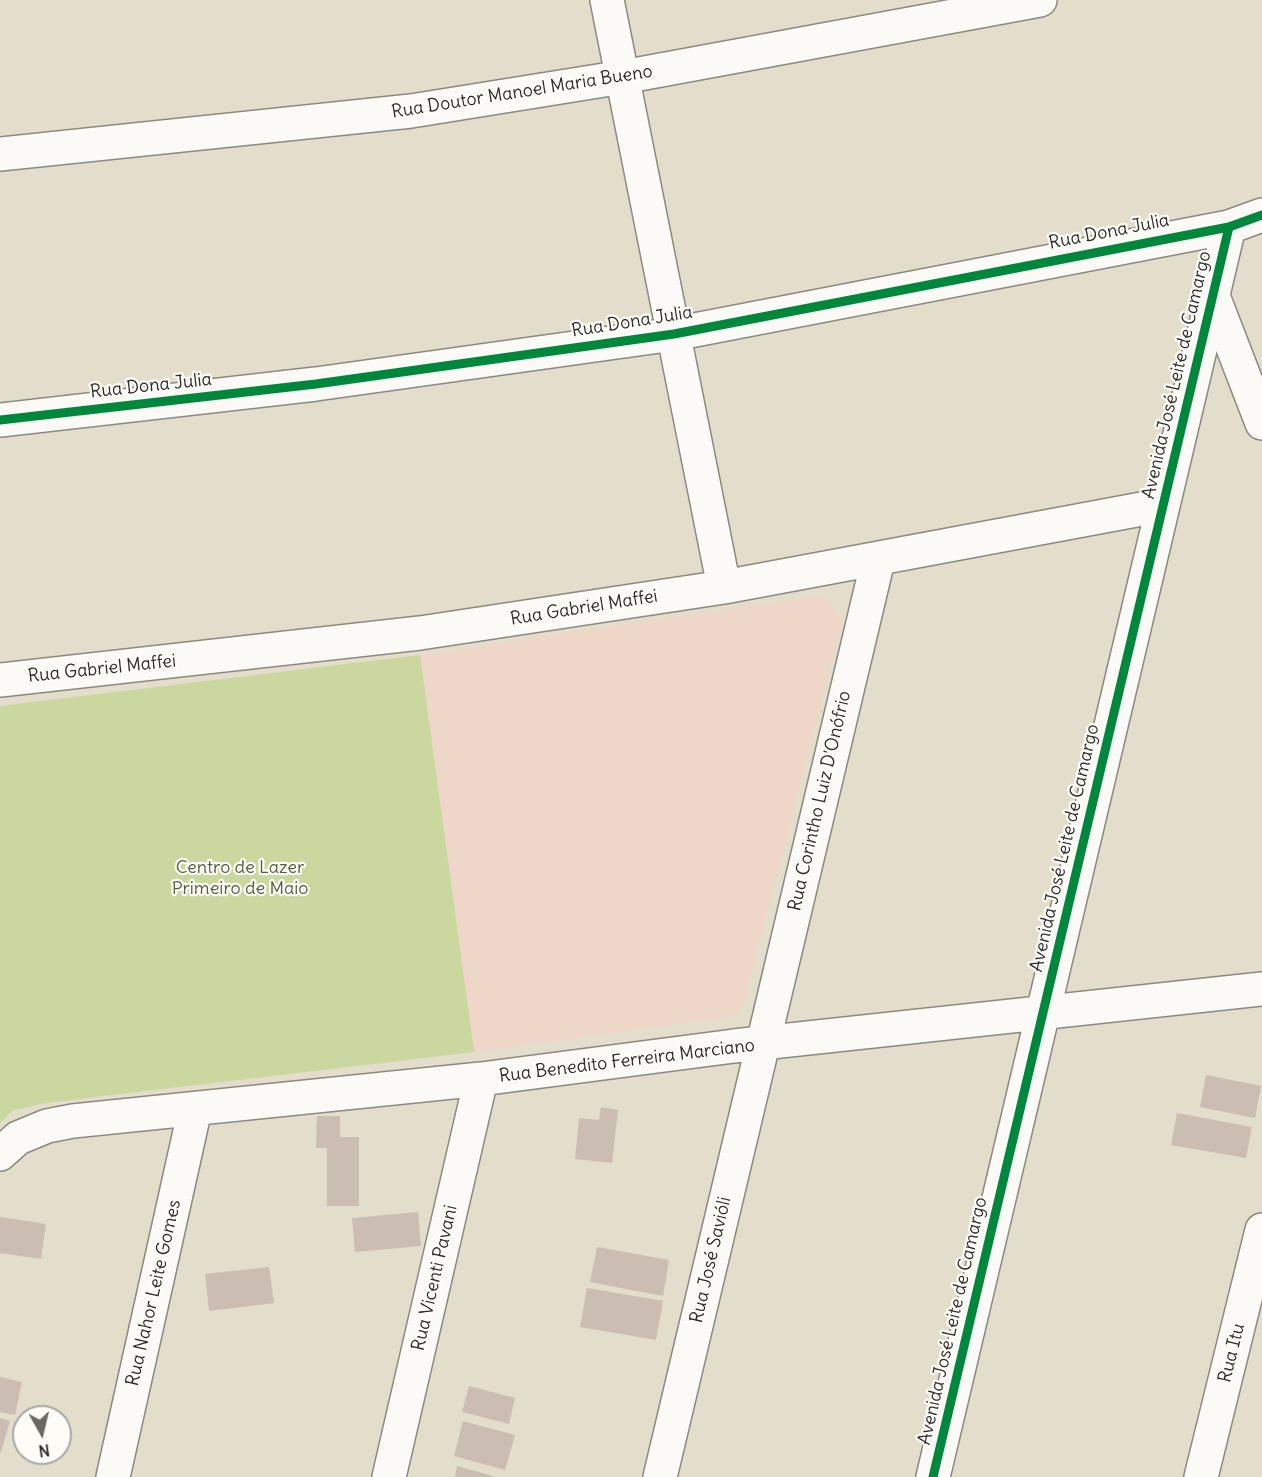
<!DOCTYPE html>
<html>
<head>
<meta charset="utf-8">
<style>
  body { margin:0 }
  #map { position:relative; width:1262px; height:1477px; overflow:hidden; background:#e3ddcb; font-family:Delius,sans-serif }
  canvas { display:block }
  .north { position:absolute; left:12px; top:1405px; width:60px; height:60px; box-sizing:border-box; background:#fdfcf7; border:2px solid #a9a8a5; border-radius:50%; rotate:172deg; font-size:16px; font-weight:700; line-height:24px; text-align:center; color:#2b2b2b }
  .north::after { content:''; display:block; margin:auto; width:21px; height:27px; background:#6b6963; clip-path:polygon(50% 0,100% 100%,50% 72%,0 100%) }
</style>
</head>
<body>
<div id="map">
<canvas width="1262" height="1477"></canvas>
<div class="north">N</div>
</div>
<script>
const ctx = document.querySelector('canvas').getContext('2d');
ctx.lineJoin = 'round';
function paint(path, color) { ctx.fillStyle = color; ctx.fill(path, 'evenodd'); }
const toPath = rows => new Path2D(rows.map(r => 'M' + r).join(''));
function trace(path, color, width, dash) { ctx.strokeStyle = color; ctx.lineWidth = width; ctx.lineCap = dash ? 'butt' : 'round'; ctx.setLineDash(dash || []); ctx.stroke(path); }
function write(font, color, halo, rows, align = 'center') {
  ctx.font = font + ' Delius,sans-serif'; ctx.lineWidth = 4.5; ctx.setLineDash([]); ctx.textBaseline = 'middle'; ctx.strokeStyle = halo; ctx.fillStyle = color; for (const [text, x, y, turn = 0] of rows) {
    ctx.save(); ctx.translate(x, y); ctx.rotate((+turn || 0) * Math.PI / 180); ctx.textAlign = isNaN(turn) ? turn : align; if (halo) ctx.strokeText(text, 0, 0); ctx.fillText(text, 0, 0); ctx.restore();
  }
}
paint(toPath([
  [821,595,843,618,743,1005,734,1016,474,1052,420,655]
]), '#eed6c9');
paint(toPath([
  [420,655,474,1052,45,1103,12,1111,0,1123,0,706]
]), '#cad79e');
paint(toPath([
  [1206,1075,1261,1086,1255,1118,1200,1107],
  [601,1107,618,1110,612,1163,575,1159,579,1118,599,1120],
  [1177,1113,1252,1127,1246,1158,1171,1145],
  [317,1116,340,1116,340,1137,359,1137,359,1206,327,1206,327,1148,316,1148],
  [418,1212,421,1246,355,1252,352,1218],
  [0,1217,46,1224,41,1259,0,1253],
  [597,1247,669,1260,663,1296,590,1282],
  [269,1267,274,1303,209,1311,205,1274],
  [587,1288,663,1301,656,1340,580,1327],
  [0,1377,22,1382,15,1415,0,1412],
  [469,1386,515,1398,509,1424,462,1412],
  [0,1418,10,1421,1,1452,0,1452],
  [463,1421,515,1435,505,1470,454,1456],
  [457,1466,493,1476,493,1477,455,1477]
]), '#cbbdb2');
const minor = toPath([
  [607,0,724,587],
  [0,154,411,111,623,77,1040,0],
  [1213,296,1262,423],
  [0,420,316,384,674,334,1229,227,1262,215],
  [0,680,420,633,724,587,1163,505],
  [0,1154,18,1138,47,1126,73,1121,481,1079,734,1046,1262,989],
  [113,1477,195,1109],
  [389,1477,481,1079],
  [660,1477,878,560],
  [933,1477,1229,227],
  [1201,1477,1262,1230]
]);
trace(minor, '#8d8981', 36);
trace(minor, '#fbfaf7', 33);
trace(toPath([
  [0,420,316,384,674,334,1229,227,1262,215],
  [933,1477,1229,227]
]), '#00873e', 9);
write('18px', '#2b2b2b', '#fdfcf7', [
  ["Rua Doutor Manoel Maria Bueno",522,92,-9],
  ["Rua Dona Julia",1109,232,-11],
  ["Rua Dona Julia",632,322,-9],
  ["Avenida José Leite de Camargo",1177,375,-77],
  ["Rua Dona Julia",151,386,-6],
  ["Rua Gabriel Maffei",584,608,-9],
  ["Rua Gabriel Maffei",102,669,-6],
  ["Rua Corintho Luiz D'Onófrio",820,801,-77],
  ["Avenida José Leite de Camargo",1065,848,-77],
  ["Rua Benedito Ferreira Marciano",627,1061,-7],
  ["Rua José Savióli",711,1260,-77],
  ["Rua Vicenti Pavani",435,1278,-77],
  ["Rua Nahor Leite Gomes",154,1293,-77],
  ["Avenida José Leite de Camargo",953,1321,-77],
  ["Rua Itu",1232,1353,-76]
]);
write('18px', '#555d42', '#fdfcf7', [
  ["Centro de Lazer",240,868],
  ["Primeiro de Maio",240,889]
]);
</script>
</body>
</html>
